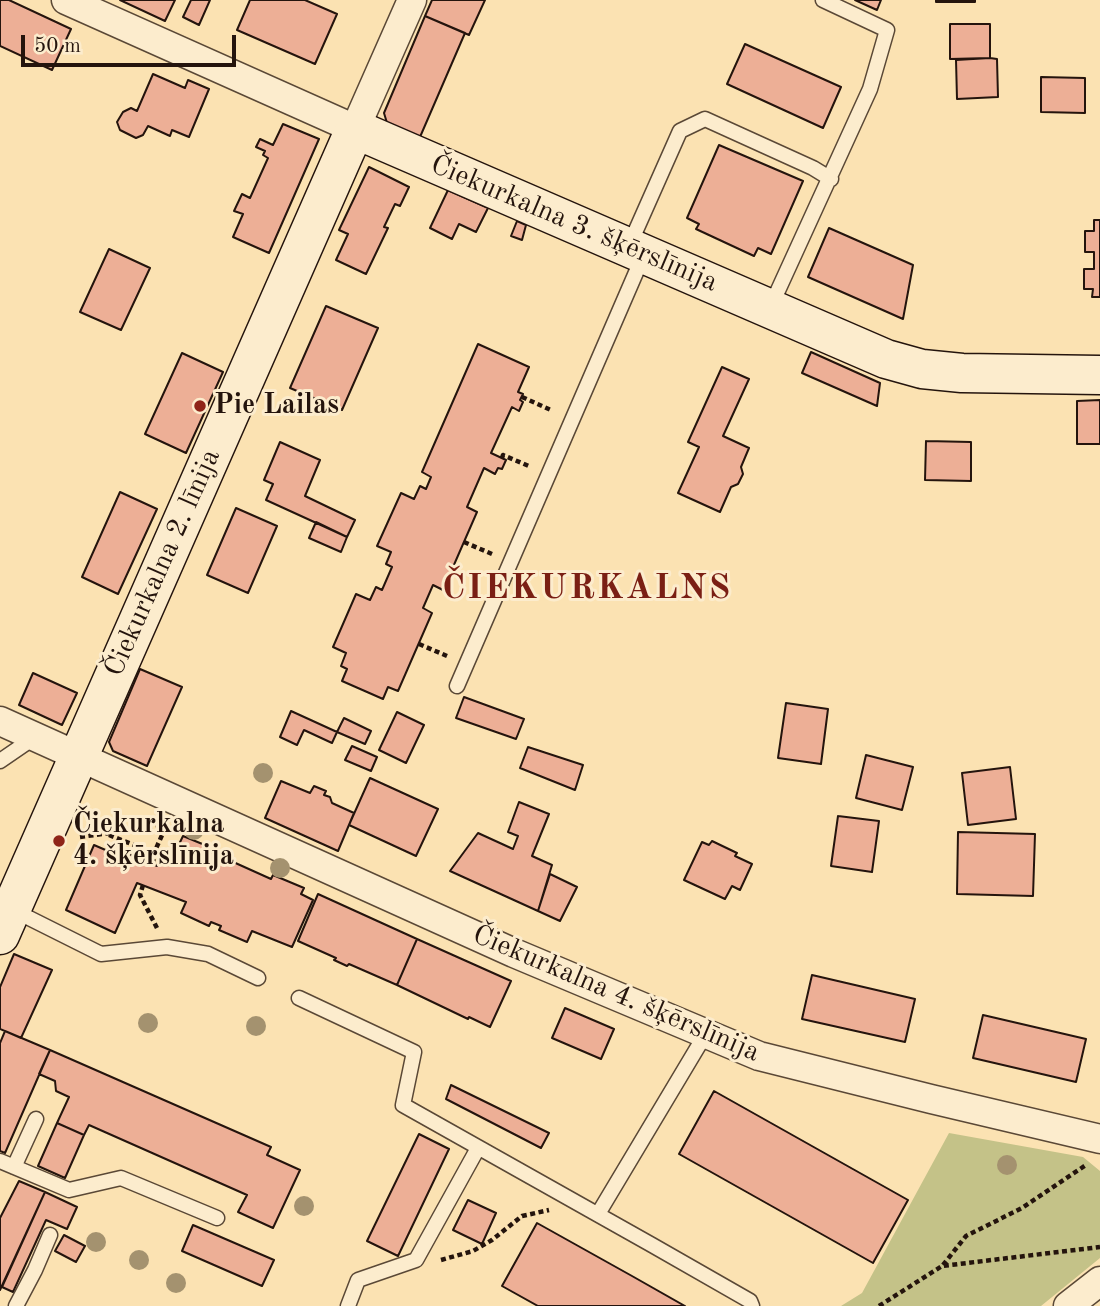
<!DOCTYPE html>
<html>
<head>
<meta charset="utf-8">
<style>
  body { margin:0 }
  #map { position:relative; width:1100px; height:1306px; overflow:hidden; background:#fbe2b2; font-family:"Old Standard TT",serif }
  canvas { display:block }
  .scale { position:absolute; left:21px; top:35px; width:215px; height:32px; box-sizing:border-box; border:4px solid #24140d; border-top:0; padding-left:9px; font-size:21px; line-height:24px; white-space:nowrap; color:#24140d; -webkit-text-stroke:5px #fceccd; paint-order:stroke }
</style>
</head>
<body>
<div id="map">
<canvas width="1100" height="1306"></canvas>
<div class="scale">50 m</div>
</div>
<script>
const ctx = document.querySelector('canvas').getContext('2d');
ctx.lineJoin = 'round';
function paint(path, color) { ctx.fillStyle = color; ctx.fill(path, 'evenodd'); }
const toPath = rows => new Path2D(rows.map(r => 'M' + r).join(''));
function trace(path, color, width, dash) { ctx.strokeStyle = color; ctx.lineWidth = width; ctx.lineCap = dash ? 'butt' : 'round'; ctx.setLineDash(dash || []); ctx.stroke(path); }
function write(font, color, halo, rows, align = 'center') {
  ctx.font = font + ' "Old Standard TT",serif'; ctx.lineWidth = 6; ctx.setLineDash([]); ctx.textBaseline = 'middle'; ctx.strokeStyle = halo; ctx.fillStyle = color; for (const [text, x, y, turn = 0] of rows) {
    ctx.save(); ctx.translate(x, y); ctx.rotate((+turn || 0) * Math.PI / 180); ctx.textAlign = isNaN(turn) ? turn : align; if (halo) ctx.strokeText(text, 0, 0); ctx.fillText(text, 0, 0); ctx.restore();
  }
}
paint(toPath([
  [949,1133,1083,1157,1100,1171,1100,1258,1041,1306,841,1306,862,1293]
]), '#c4c288');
const building = toPath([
  [0,0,9,0,71,29,52,70,0,46,0,0],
  [120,0,175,0,165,21,120,0],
  [191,0,210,0,199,25,183,17,191,0],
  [250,0,305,0,337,14,315,64,237,30,250,0],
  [432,0,485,0,469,35,425,16,432,0],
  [855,0,881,0,877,10,855,0],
  [936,0,975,0,975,2,936,2,936,0],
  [425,16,465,33,420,137,387,123,384,113,425,16],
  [950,24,990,24,990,58,950,59,950,24],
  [745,44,841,87,823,128,727,84,745,44],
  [990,58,997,59,998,97,957,99,956,60,990,58],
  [153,74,185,88,188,80,209,89,189,137,172,130,170,136,148,126,143,135,136,138,120,130,117,122,123,112,131,108,137,111,153,74],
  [1041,77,1085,78,1085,113,1041,112,1041,77],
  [283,124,319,139,269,253,233,237,243,214,234,211,242,194,250,198,268,158,263,155,265,151,256,147,260,139,273,145,283,124],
  [719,145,803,181,771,254,758,248,754,256,696,229,699,224,687,218,719,145],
  [369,167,409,187,400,206,395,204,384,227,388,228,366,274,336,260,348,234,339,230,369,167],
  [448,190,488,208,476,232,459,224,452,239,430,228,448,190],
  [1094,220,1100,220,1100,297,1092,297,1093,289,1084,289,1084,269,1094,269,1094,252,1085,252,1085,231,1094,231,1094,220],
  [517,221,526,225,522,240,511,236,517,221],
  [829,228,913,265,903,319,808,277,829,228],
  [109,249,150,268,121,330,80,312,109,249],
  [326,306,378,328,342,410,290,388,326,306],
  [478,344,529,367,518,392,523,394,520,400,523,402,519,411,512,407,491,453,506,460,502,469,498,468,495,474,484,468,467,507,477,512,443,590,433,585,423,608,432,613,398,691,388,687,383,699,342,681,347,669,341,666,346,653,333,647,356,594,370,600,376,587,382,590,392,567,386,564,391,552,377,546,401,493,414,499,420,486,426,489,431,477,422,472,478,344],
  [811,352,880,383,877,406,802,373,811,352],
  [182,353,223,372,186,453,145,434,182,353],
  [722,367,749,379,723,436,749,448,741,467,743,474,738,484,731,487,720,512,678,493,699,447,688,442,722,367],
  [1100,400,1100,444,1077,444,1077,401,1100,400],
  [926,441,971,442,971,481,925,480,926,441],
  [280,442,320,460,305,496,355,520,347,537,266,500,273,484,264,480,280,442],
  [120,492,157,509,118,594,82,577,120,492],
  [236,508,277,526,248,593,207,575,236,508],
  [316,522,347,537,341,552,309,538,316,522],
  [140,669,182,687,147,766,113,751,109,742,140,669],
  [33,673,77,693,62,725,19,705,33,673],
  [464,697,524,719,516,739,456,718,464,697],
  [786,703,828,709,821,764,778,758,786,703],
  [291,711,337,732,332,743,304,730,297,745,280,737,291,711],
  [397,712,424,725,406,763,379,750,397,712],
  [344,718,371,731,365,744,337,732,344,718],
  [352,746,377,757,371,771,345,760,352,746],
  [528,747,583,765,575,790,520,768,528,747],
  [866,755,913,767,902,810,856,798,866,755],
  [1010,767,1016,819,968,825,962,773,1010,767],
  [370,778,438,809,416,856,349,825,370,778],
  [281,781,310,793,314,786,326,791,324,795,330,797,332,803,354,813,338,851,265,818,281,781],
  [519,802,549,814,532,856,552,865,538,911,450,871,478,833,513,849,518,836,508,832,519,802],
  [838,816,879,821,872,872,831,866,838,816],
  [958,832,1035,834,1033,896,957,894,958,832],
  [183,836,212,848,211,852,271,879,273,875,304,888,301,894,313,900,292,947,252,931,247,942,219,930,221,926,211,922,209,926,181,913,186,902,137,883,115,933,66,910,94,845,117,855,120,850,157,866,161,857,171,861,183,836],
  [712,841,737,853,735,856,752,864,740,890,732,886,725,899,684,880,702,842,709,845,712,841],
  [550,874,577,887,560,921,538,911,550,874],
  [318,894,417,939,397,985,349,964,347,966,334,960,336,958,298,941,318,894],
  [417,939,511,981,490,1027,469,1017,468,1019,397,985,417,939],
  [14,954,52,970,21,1038,0,1029,0,987,14,954],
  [812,975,915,999,905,1042,802,1019,812,975],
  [565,1008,614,1029,601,1059,552,1038,565,1008],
  [983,1015,1086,1039,1076,1082,973,1058,983,1015],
  [5,1031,50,1050,5,1153,0,1151,0,1043,5,1031],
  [50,1050,271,1147,267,1155,300,1170,273,1228,238,1212,247,1195,89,1125,84,1135,57,1123,69,1097,56,1091,55,1081,39,1074,50,1050],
  [451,1085,549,1133,541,1148,446,1099,451,1085],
  [714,1091,908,1200,873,1263,679,1154,714,1091],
  [57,1123,84,1135,65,1178,38,1166,57,1123],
  [419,1134,449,1149,398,1256,367,1241,419,1134],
  [19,1181,45,1192,0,1290,0,1218,19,1181],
  [45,1192,77,1207,67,1229,46,1220,13,1292,2,1287,45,1192],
  [468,1200,496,1213,482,1244,453,1230,468,1200],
  [537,1223,632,1276,685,1306,538,1306,502,1286,537,1223],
  [193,1225,274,1260,262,1286,182,1251,193,1225],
  [64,1235,85,1246,76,1262,55,1251,64,1235]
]);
paint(building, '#edaf96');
trace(building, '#24140d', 2);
const lane = toPath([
  [629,246,680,131,705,119,813,168,831,179],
  [770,308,870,89,887,30,823,0],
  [457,686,644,254],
  [0,761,35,737],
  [13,910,101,954,167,947,208,954,258,978],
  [299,998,414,1052,403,1105,652,1245,750,1301,752,1306],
  [0,1161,69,1190,121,1178,217,1218],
  [14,1167,36,1119],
  [598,1214,705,1035],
  [16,1306,35,1270,50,1235],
  [348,1306,358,1280,416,1260,478,1148]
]);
const street = toPath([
  [66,0,355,129,412,0],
  [0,721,514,953,759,1056,931,1099,1100,1139],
  [1068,1306,1100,1281]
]);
const secondary = toPath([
  [0,935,355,129,886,359,922,369,962,373,1100,375]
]);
trace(lane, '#5a4836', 17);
trace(street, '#5a4836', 31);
trace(secondary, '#24140d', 41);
trace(toPath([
  [522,397,553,411],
  [502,458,503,455,531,467],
  [464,542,492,554],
  [419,644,447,656],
  [109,835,154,853],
  [80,837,161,826],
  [153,864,154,853,167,824],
  [143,885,140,895,157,928],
  [441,1260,473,1251,492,1240,522,1216,549,1210],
  [943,1265,966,1236,1022,1208,1086,1165],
  [879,1306,942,1266,1100,1247]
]), '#24140d', 4.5, [5, 3.5]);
trace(lane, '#fceccd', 14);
trace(street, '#fceccd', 28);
trace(secondary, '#fceccd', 38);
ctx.fillStyle = '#a4926f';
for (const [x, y] of [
  [263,773],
  [194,830],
  [280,868],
  [148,1023],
  [256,1026],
  [1007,1165],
  [304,1206],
  [96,1242],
  [139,1260],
  [176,1283]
]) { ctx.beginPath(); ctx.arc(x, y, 10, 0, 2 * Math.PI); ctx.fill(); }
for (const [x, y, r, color] of [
  [200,406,7,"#8f2418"],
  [59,841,7,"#8f2418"]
]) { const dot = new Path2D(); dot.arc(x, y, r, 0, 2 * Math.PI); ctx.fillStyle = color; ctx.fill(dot); trace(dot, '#fceccd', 2.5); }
write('28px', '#24140d', '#fceccd', [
  ["Čiekurkalna 3. šķērslīnija",574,224,23],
  ["Čiekurkalna 2. līnija",163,563,-66],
  ["Čiekurkalna 4. šķērslīnija",616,994,23]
]);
write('bold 28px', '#24140d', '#fceccd', [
  ["Pie Lailas",214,406],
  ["Čiekurkalna",73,825],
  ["4. šķērslīnija",73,857]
], 'left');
ctx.letterSpacing = '2px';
write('bold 35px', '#7a1f14', '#fceccd', [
  ["ČIEKURKALNS",587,589]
]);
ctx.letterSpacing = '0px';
</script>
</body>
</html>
